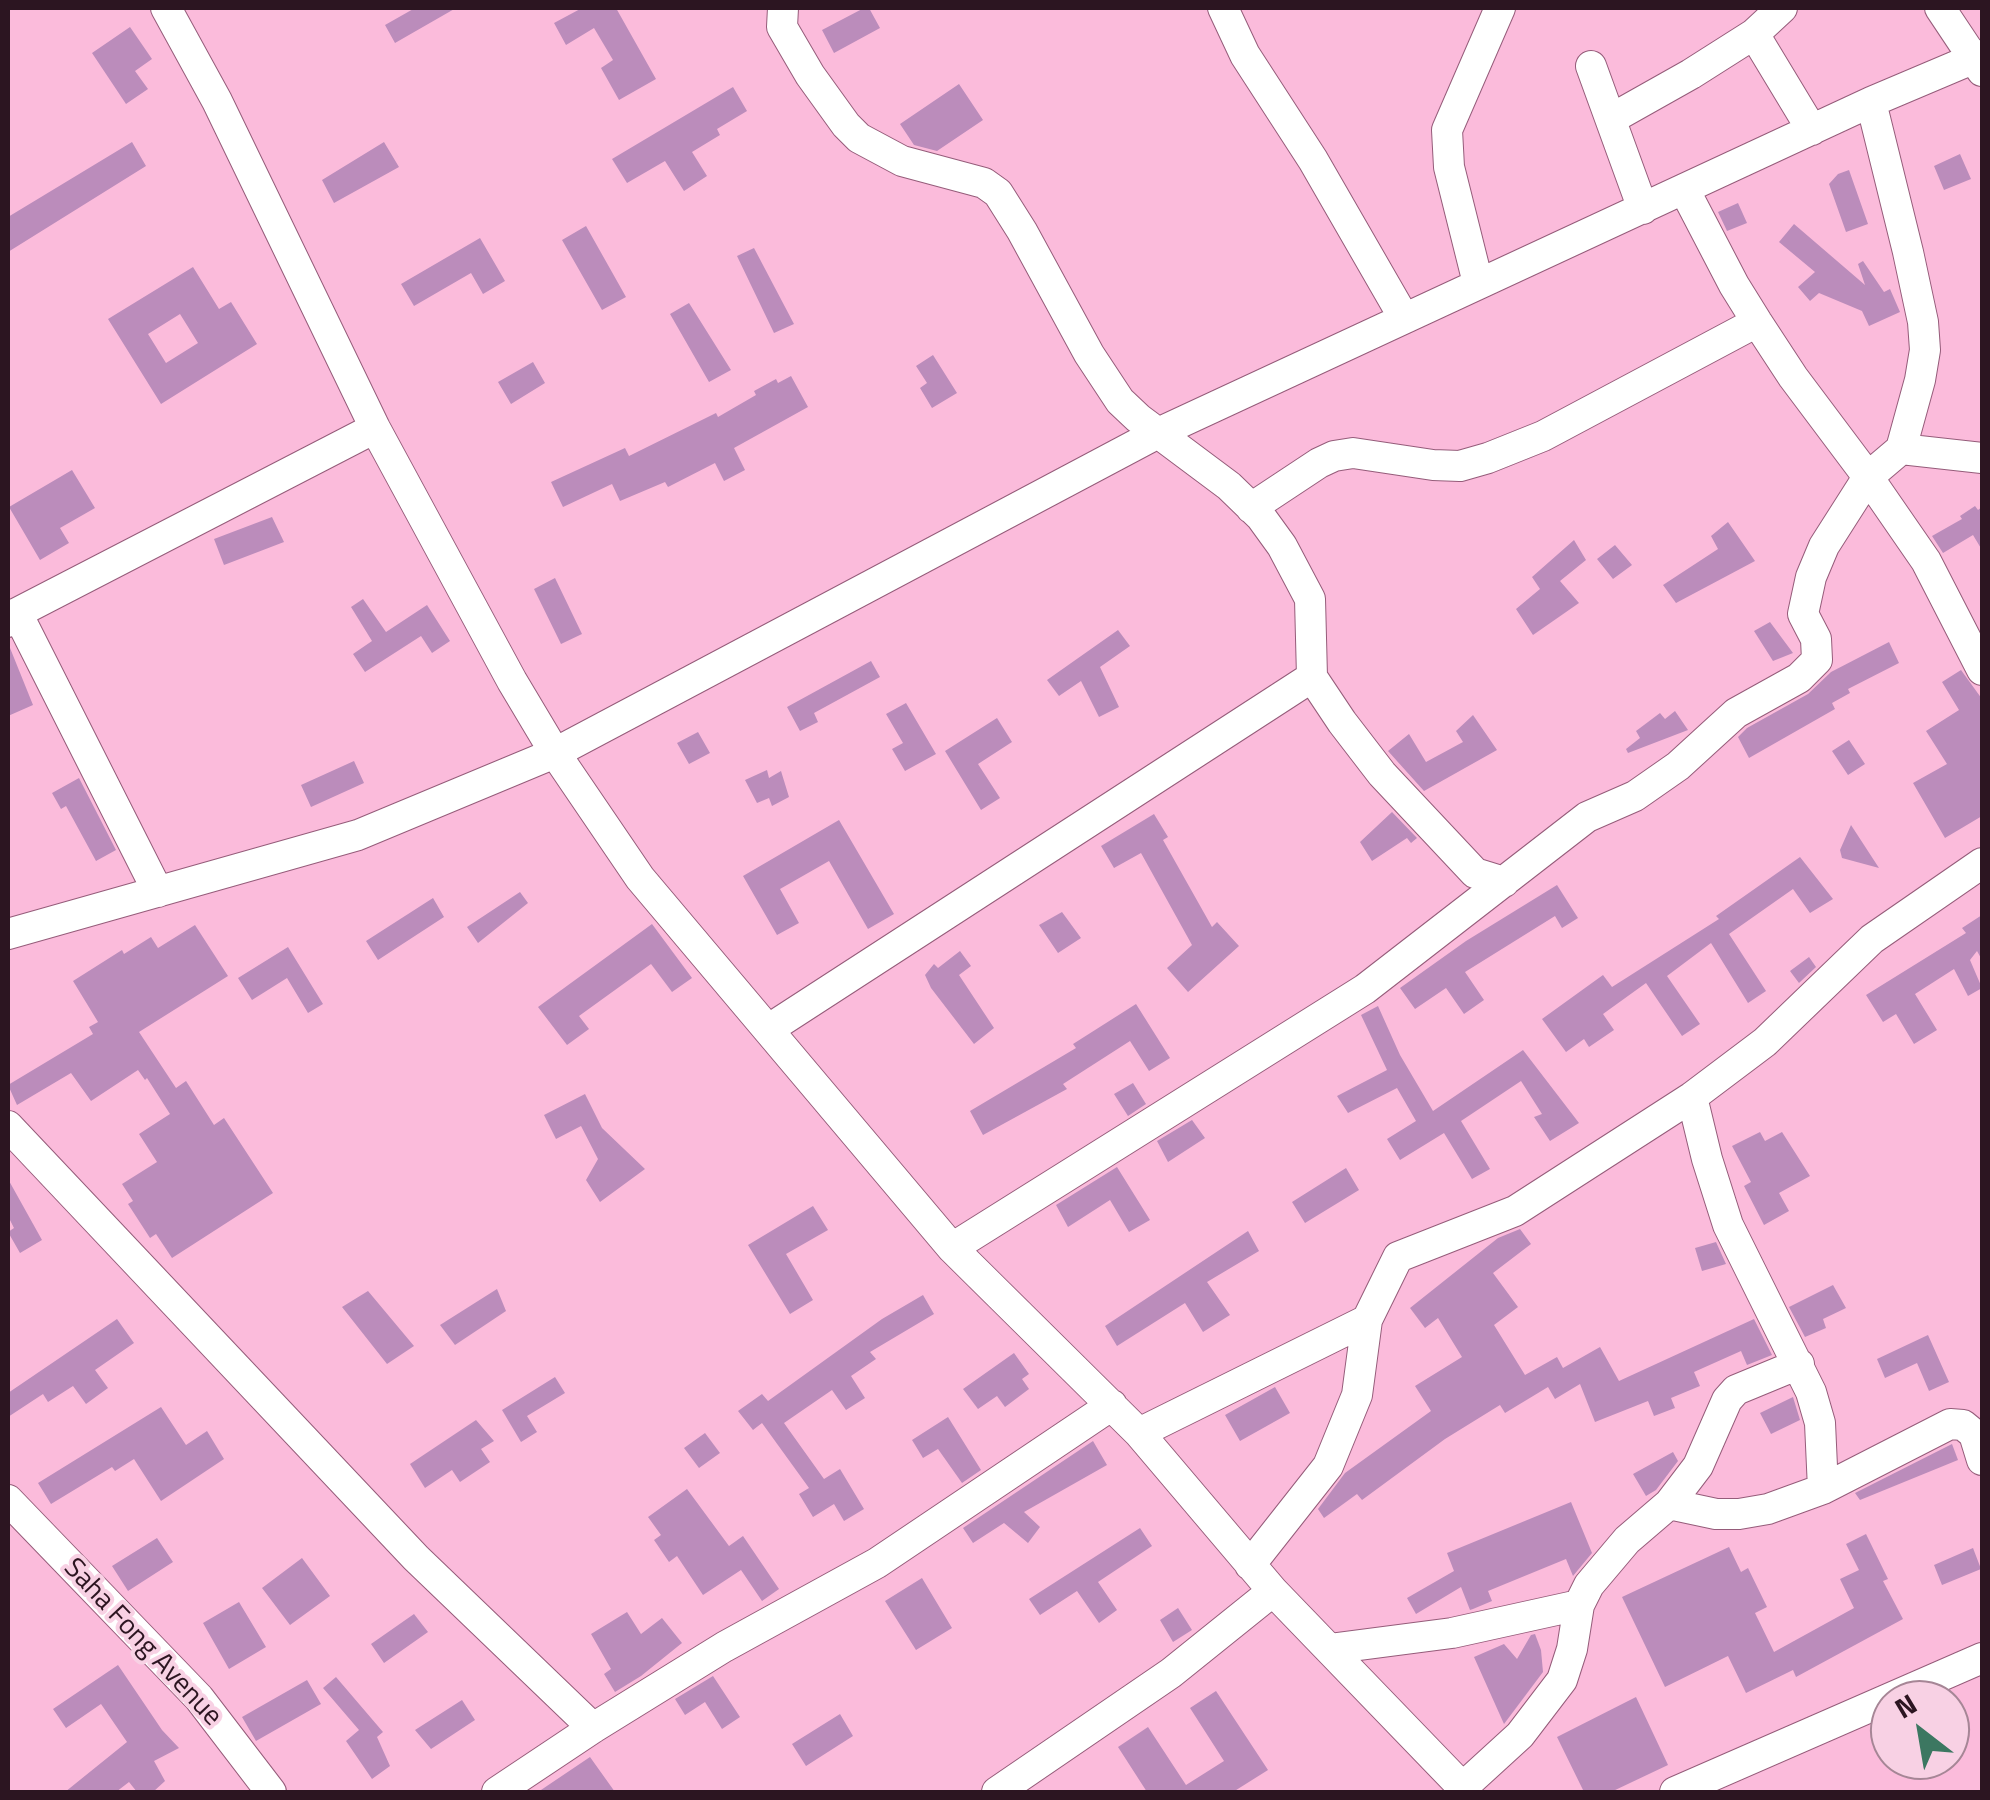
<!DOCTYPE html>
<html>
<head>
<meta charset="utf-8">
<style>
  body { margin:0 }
  #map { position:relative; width:1990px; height:1800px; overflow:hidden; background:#fbbbdb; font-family:"Titillium Web",sans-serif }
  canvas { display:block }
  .frame { position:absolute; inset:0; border:10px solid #2c1521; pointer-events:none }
  .north { position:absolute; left:1870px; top:1680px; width:100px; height:100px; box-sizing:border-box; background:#f8d1e4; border:2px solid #a68696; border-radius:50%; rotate:329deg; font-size:28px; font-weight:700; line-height:40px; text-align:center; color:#2c1521 }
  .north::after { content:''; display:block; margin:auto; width:35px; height:45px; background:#3c7761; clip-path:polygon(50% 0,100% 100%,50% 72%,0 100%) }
</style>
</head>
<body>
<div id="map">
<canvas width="1990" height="1800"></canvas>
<div class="frame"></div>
<div class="north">N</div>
</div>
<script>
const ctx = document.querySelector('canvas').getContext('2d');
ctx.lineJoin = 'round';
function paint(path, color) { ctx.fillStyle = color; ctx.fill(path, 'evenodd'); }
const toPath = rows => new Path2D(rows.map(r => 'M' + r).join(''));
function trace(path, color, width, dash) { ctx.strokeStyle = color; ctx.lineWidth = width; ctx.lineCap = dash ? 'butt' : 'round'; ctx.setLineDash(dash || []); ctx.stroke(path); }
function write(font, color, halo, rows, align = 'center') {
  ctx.font = font + ' "Titillium Web",sans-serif'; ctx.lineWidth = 8; ctx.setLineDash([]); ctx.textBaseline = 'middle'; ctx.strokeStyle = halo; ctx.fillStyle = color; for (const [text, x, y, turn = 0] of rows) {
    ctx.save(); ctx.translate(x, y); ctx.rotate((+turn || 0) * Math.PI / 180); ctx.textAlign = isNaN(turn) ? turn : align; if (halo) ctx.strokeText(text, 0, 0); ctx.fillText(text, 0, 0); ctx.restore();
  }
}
paint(toPath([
  [415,8,456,8,395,43,385,25],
  [582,8,616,8,656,79,619,100,601,68,613,60,594,28,566,45,554,23],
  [864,8,869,8,880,28,834,53,822,30],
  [130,27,152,59,135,71,148,89,126,104,92,53],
  [959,84,983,120,937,151,914,145,900,124],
  [733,87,747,111,717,129,720,135,692,152,707,176,684,191,665,161,627,183,612,159],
  [132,142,146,166,8,252,8,217],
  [384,142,399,167,334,203,322,180],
  [1960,154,1971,179,1944,190,1934,166],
  [1849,170,1868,224,1846,232,1829,184,1838,174],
  [1738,203,1747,223,1727,231,1718,212],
  [1794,224,1865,285,1858,264,1863,261,1884,292,1890,289,1900,312,1869,326,1862,311,1819,293,1810,301,1798,287,1815,272,1779,242],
  [586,226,626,297,602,310,562,240],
  [480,238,505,281,483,294,471,273,414,306,401,284],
  [754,248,794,324,774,333,737,256],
  [193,267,219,309,231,302,257,344,161,404,108,319],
  [180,314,198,343,166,363,148,334],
  [689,303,731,370,709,382,670,314],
  [933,355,957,393,932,408,920,388,927,383,916,366],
  [533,362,545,383,511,404,498,382],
  [791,376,808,407,734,448,745,470,724,481,715,463,668,487,665,482,620,501,612,484,563,507,551,482,625,448,629,456,716,413,718,417,756,395,754,391,776,379,778,383],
  [72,470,95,508,60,528,69,543,40,560,9,507],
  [1975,506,1978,510,1982,507,1982,550,1973,535,1943,553,1932,536,1962,519,1960,516],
  [272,517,284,542,224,565,214,539],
  [1728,522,1755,561,1676,603,1663,585,1718,549,1711,536],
  [1574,540,1586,560,1560,581,1579,603,1533,635,1516,609,1540,589,1532,577],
  [1615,545,1632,565,1613,579,1597,559],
  [555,578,582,634,561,644,534,589],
  [363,599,386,632,427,605,450,641,432,653,421,636,365,672,353,654,372,641,351,607],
  [1770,622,1793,653,1773,661,1754,631],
  [1118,630,1130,646,1100,667,1119,707,1099,717,1081,681,1059,696,1047,680],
  [1889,642,1899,663,1848,689,1850,693,1832,703,1835,709,1749,758,1738,737,1747,728,1808,694,1831,672],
  [8,643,33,705,8,716],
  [871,661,880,677,814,713,818,722,800,731,787,707],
  [1961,670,1982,699,1982,816,1945,838,1913,783,1947,764,1926,731,1959,710,1942,682],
  [906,703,936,754,905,771,892,749,903,743,886,714],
  [1675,711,1688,730,1628,753,1626,749,1640,738,1636,731,1660,713,1665,719],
  [1473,715,1497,750,1424,791,1388,751,1409,734,1426,762,1463,742,1456,731],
  [997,718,1012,742,978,764,1000,798,981,810,945,751],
  [698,732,710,753,689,764,677,743],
  [1849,740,1865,764,1848,775,1832,751],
  [354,761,364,783,311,807,301,785],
  [767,770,769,778,781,771,789,797,772,806,769,798,757,803,745,780],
  [79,778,116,850,96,861,66,806,61,809,52,793],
  [1392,812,1417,838,1411,843,1407,838,1372,861,1360,842],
  [1154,814,1168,837,1163,840,1212,927,1217,922,1239,946,1188,992,1167,968,1192,945,1141,853,1114,868,1101,846],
  [839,820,894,914,868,929,829,861,780,889,799,923,777,935,743,876],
  [1851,825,1879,868,1842,858,1840,850],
  [1800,857,1833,899,1810,913,1793,889,1729,934,1766,991,1748,1003,1711,943,1667,976,1700,1024,1682,1036,1646,983,1603,1014,1614,1030,1589,1047,1584,1039,1566,1052,1542,1019,1603,975,1612,987,1719,919,1716,916],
  [1557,885,1578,918,1562,928,1555,916,1465,972,1484,1000,1464,1014,1446,988,1415,1009,1400,988,1466,941],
  [520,892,528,903,478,943,467,927],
  [433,898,444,917,378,960,366,941],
  [1062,912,1081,938,1058,953,1039,925],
  [1982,915,1982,960,1977,951,1970,960,1982,988,1968,996,1954,969,1915,994,1937,1030,1914,1044,1896,1014,1883,1022,1866,995,1966,933,1962,928],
  [652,924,692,978,672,992,651,964,579,1016,589,1029,567,1045,538,1007],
  [195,925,228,976,139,1032,176,1088,186,1081,214,1125,224,1118,273,1193,172,1258,156,1234,150,1238,128,1204,133,1201,122,1184,157,1162,139,1134,170,1114,147,1078,145,1080,138,1070,91,1101,71,1073,17,1105,8,1085,93,1034,89,1027,98,1022,73,981,122,950,124,954,151,937,158,948],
  [288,947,323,1004,308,1013,287,978,252,1000,238,978],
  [960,951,971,966,959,975,994,1028,974,1044,931,988,925,975,934,964,938,968],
  [1809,957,1816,967,1799,983,1790,971],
  [1136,1004,1170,1058,1149,1071,1130,1041,1063,1084,1067,1089,983,1135,970,1111,1076,1048,1073,1044],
  [1378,1006,1400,1055,1433,1111,1523,1050,1579,1123,1550,1141,1534,1117,1542,1114,1521,1081,1461,1121,1490,1169,1472,1179,1444,1133,1400,1160,1387,1139,1416,1121,1397,1088,1348,1113,1337,1096,1387,1070,1361,1015],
  [1133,1083,1146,1104,1128,1116,1114,1094],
  [585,1094,602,1128,645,1169,600,1202,586,1180,598,1159,581,1126,556,1139,544,1115],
  [1192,1120,1205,1138,1168,1162,1157,1141],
  [1760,1132,1765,1141,1782,1132,1810,1176,1779,1193,1789,1211,1764,1225,1744,1186,1751,1182,1732,1146],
  [1117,1167,1150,1220,1129,1232,1110,1200,1068,1227,1056,1205],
  [1346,1168,1359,1190,1305,1223,1292,1202],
  [8,1179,42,1240,20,1253,8,1232,14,1228,8,1216],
  [813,1206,828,1230,786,1254,813,1300,790,1314,748,1245],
  [1520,1229,1531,1244,1493,1273,1518,1307,1494,1325,1525,1375,1557,1357,1563,1368,1600,1347,1619,1381,1754,1319,1772,1355,1747,1365,1741,1351,1694,1372,1700,1386,1671,1398,1675,1408,1654,1416,1648,1401,1595,1422,1580,1384,1555,1399,1548,1387,1505,1413,1500,1405,1445,1439,1362,1500,1357,1494,1324,1518,1318,1509,1345,1473,1431,1411,1415,1386,1462,1357,1438,1318,1425,1328,1410,1308,1498,1238],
  [1248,1231,1259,1251,1207,1282,1230,1315,1203,1332,1185,1303,1117,1346,1105,1326],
  [1716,1242,1726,1264,1702,1271,1695,1248],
  [1833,1285,1846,1308,1823,1319,1826,1328,1805,1337,1789,1307],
  [497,1289,506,1311,455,1345,440,1325],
  [368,1291,414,1346,387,1364,342,1307],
  [923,1295,934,1314,870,1352,876,1359,851,1376,865,1398,846,1410,832,1390,784,1423,824,1479,840,1469,864,1509,844,1521,834,1504,813,1517,799,1494,809,1488,762,1423,753,1430,738,1411,762,1394,768,1401,882,1319],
  [117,1319,134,1343,95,1370,108,1388,86,1404,73,1386,48,1402,43,1394,8,1417,8,1393],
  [1928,1335,1949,1382,1929,1391,1917,1363,1885,1378,1877,1359],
  [1014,1353,1029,1374,1022,1379,1029,1389,1005,1407,997,1396,978,1409,963,1389],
  [555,1377,565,1393,527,1416,537,1432,521,1442,502,1410],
  [1275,1387,1290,1413,1240,1441,1225,1415],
  [1793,1397,1800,1420,1771,1434,1760,1413],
  [161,1407,186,1445,207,1431,224,1459,161,1501,134,1459,115,1471,112,1467,51,1504,38,1483],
  [948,1417,981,1470,962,1483,938,1449,923,1458,912,1440],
  [476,1420,494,1441,481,1449,490,1462,460,1482,452,1470,425,1488,410,1464],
  [705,1433,720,1453,699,1468,684,1448],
  [1093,1441,1107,1465,1024,1512,1040,1527,1028,1543,1004,1523,973,1543,963,1528],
  [1952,1444,1958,1460,1860,1500,1855,1493],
  [1673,1452,1678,1461,1656,1490,1646,1496,1633,1474],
  [687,1489,729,1546,743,1536,779,1589,762,1601,741,1570,703,1595,677,1556,669,1562,654,1540,661,1535,648,1517],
  [1571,1502,1592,1553,1573,1576,1566,1559,1488,1591,1492,1601,1473,1609,1470,1610,1461,1587,1416,1614,1407,1598,1454,1571,1447,1553],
  [1140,1528,1152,1546,1098,1582,1117,1610,1099,1623,1077,1591,1040,1615,1029,1599],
  [1866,1534,1888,1579,1883,1581,1903,1619,1796,1677,1793,1670,1746,1693,1728,1656,1665,1687,1622,1597,1729,1547,1741,1572,1748,1568,1767,1607,1755,1613,1774,1652,1854,1608,1840,1579,1859,1570,1846,1544],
  [157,1538,173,1562,128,1591,112,1566],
  [1973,1548,1981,1569,1942,1585,1934,1565],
  [302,1558,330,1596,290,1625,262,1588],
  [922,1578,952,1628,916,1650,885,1601],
  [239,1602,266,1647,229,1669,203,1623],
  [1178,1608,1192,1630,1173,1642,1160,1620],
  [627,1612,641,1634,662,1618,682,1643,641,1676,615,1692,604,1674,611,1669,591,1634],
  [414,1614,428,1632,384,1663,371,1644],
  [1535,1634,1541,1650,1543,1672,1504,1724,1474,1657,1504,1644,1517,1659,1531,1635],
  [118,1665,162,1730,179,1748,154,1761,165,1781,153,1792,137,1792,129,1782,116,1792,65,1792,127,1742,101,1704,66,1728,53,1709],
  [713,1676,740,1717,722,1729,705,1702,685,1715,675,1699],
  [336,1677,383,1732,377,1737,390,1766,372,1779,346,1741,359,1730,323,1688],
  [307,1680,321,1704,256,1741,242,1717],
  [1216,1691,1268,1770,1233,1792,1147,1792,1118,1747,1148,1727,1186,1785,1224,1761,1190,1708],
  [1636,1697,1668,1765,1611,1792,1584,1792,1557,1737],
  [462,1700,475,1720,431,1749,415,1730],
  [840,1714,853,1736,806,1766,792,1744],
  [590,1757,615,1792,538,1792]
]), '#bb8cbb');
const minor = toPath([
  [166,8,217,101,375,428,512,681,555,753,640,878,952,1248,1139,1433,1273,1591,1467,1792],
  [783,8,782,27,810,75,846,125,859,138,902,161,984,183,998,193,1022,231,1089,354,1120,401,1138,418,1229,486,1261,517,1282,546,1310,599,1312,677,1342,722,1382,774,1475,873,1504,882],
  [1223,8,1245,55,1313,160,1404,318],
  [1940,8,1982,71],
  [1754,34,1782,8],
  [1591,66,1643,209],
  [1871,102,1908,252,1923,322,1925,350,1920,380,1901,449,1868,477,1926,561,1982,670],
  [1611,119,1691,74,1754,34,1812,130],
  [1478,283,1449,167,1447,130,1500,8],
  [1901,449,1982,458],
  [1251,508,1319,463,1334,456,1353,453,1433,465,1460,466,1488,458,1543,436,1757,322],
  [17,613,158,892],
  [8,622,17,613,375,428],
  [8,934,358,835,555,753,1158,433,1871,102,1982,55],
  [769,1029,1312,677],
  [1692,1097,1707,1159,1728,1225,1811,1392,1820,1423,1823,1489],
  [8,1126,416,1558,593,1728],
  [952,1248,1365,989,1587,817,1635,796,1678,766,1736,713,1799,678,1817,660,1816,639,1803,614,1811,577,1824,546,1868,477,1793,377,1757,322,1734,285,1684,189],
  [1139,1433,1367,1320],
  [8,1500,199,1698,271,1792],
  [1669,1504,1716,1514,1739,1514,1768,1509,1823,1489,1950,1424,1963,1425,1974,1434,1982,1460],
  [1250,1565,1328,1466,1357,1395,1367,1320,1398,1257,1515,1211,1692,1097,1765,1042,1872,939,1982,863],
  [1329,1649,1452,1633,1579,1605],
  [1462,1788,1520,1735,1562,1680,1572,1649,1579,1605,1589,1585,1627,1540,1669,1504,1698,1466,1727,1400,1736,1390,1799,1364],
  [497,1792,593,1728,724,1647,877,1563,1112,1405],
  [997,1792,1171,1673,1273,1591],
  [1675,1792,1982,1658]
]);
trace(minor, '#955c7a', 32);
trace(minor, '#fff', 30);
write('28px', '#2c1521', '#f8d1e4', [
  ["Saha Fong Avenue",142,1643,47]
]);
</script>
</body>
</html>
